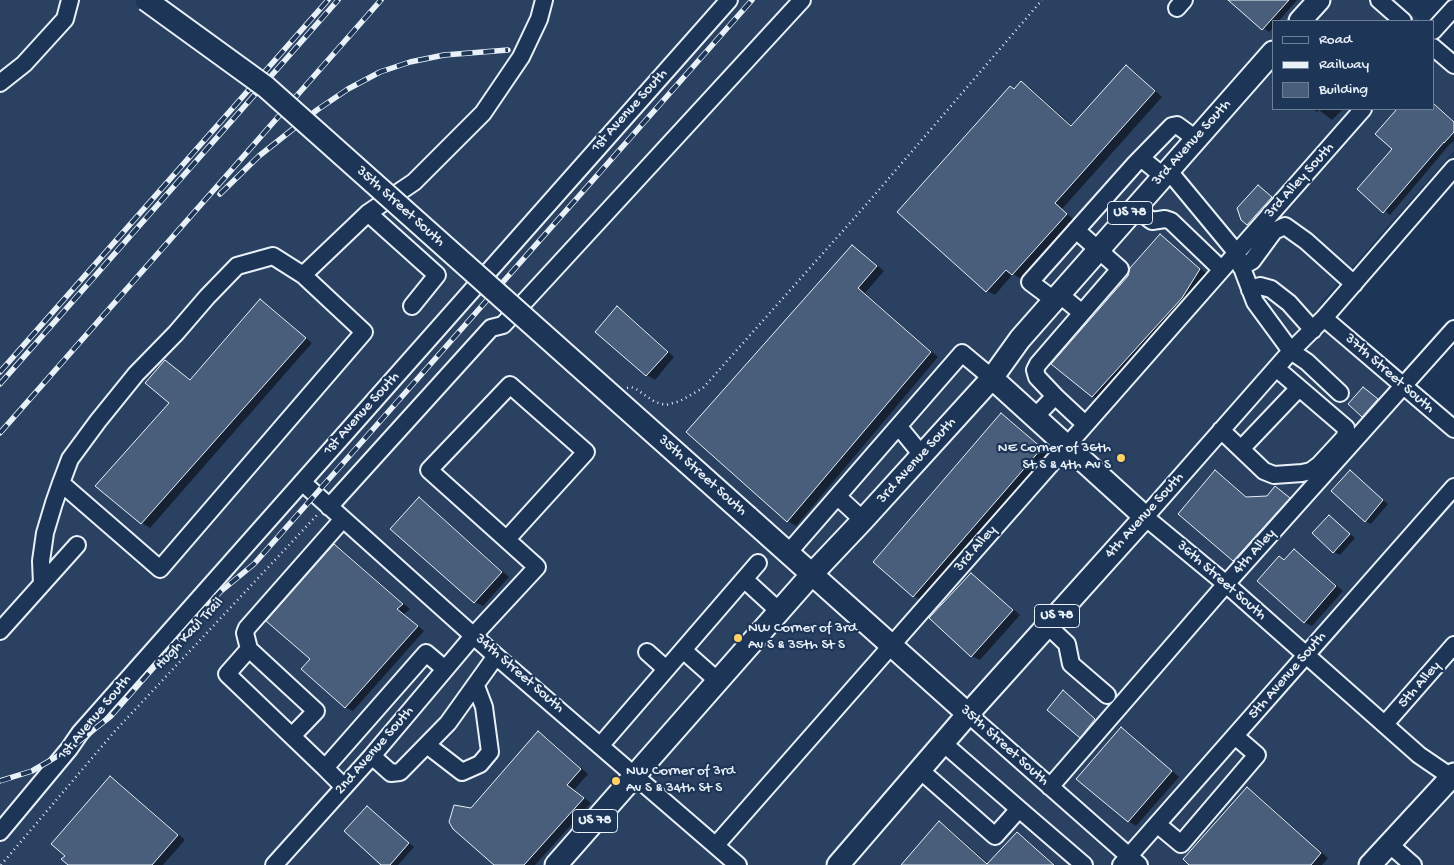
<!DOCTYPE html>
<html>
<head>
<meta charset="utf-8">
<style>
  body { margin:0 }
  #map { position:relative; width:1454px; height:865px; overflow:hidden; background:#1d3557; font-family:"Gochi Hand",sans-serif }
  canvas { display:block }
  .legend { position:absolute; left:1272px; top:20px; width:162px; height:90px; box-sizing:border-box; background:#1d3557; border:1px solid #6e8097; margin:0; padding:6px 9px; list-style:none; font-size:15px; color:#e8f1f8 }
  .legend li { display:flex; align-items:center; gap:10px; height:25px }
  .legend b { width:25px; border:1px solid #6e8097 }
</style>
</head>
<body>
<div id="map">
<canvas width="1454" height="865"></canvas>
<ul class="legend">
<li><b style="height:6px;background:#1d3557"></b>Road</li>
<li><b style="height:6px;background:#e8f1f8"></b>Railway</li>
<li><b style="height:14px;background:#495e7a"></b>Building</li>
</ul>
</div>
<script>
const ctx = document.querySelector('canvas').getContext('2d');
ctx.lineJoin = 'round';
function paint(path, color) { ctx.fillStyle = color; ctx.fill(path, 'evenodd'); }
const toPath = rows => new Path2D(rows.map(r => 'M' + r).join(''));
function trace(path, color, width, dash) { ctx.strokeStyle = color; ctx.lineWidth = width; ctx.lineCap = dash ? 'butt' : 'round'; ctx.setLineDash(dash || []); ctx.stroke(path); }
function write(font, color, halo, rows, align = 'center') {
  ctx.font = font + ' "Gochi Hand",sans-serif'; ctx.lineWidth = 4.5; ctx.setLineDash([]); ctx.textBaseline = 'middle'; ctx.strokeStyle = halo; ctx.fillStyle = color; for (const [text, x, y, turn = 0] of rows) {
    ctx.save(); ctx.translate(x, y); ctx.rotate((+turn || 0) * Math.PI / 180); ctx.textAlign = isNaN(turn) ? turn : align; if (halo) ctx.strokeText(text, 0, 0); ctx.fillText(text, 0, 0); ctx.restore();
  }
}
paint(toPath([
  [0,0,1395,0,1420,21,1273,21,1273,109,1433,109,1433,33,1454,52,1454,151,1319,305,1454,420,1454,865,0,865]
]), '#2a4162');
paint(toPath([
  [1230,0,1297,0,1279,21,1273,21,1273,28,1269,32],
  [1126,67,1134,71,1162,97,1062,209,1073,219,1020,278,1013,274,995,295,987,291,1015,90,1021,83,1029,87,1073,126],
  [1433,102,1454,121,1454,141,1450,144,1390,215,1358,188,1394,149,1377,134,1398,109,1433,109],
  [1312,109,1343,109,1332,120,1319,110,1317,112],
  [1259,186,1277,201,1254,228,1243,219],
  [1160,236,1168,241,1207,274,1100,401,1092,396,1129,276],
  [852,246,860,251,884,271,865,293,938,357,796,526,788,521,687,432],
  [260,301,268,305,312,343,150,528,142,523,97,486,170,403,165,361,191,380],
  [618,308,625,312,674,357,655,380,647,375,596,332],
  [1367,391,1380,402,1366,418,1363,416],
  [1001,415,1009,419,1048,453,922,600,914,596],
  [1215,472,1223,476,1248,498,1267,497,1275,487,1296,503,1241,565,1234,560],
  [1350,472,1388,504,1371,524,1365,521],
  [419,499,426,503,509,577,483,606,475,602],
  [1334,520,1355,538,1340,555,1334,552],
  [335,545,342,550,410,609,404,614,424,631,353,711,345,707,311,659],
  [1294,550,1302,555,1343,591,1312,626,1304,622,1285,561],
  [971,575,978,579,1020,615,980,660,972,656],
  [1064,692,1100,723,1086,740,1080,737],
  [1122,728,1129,733,1179,777,1136,826,1128,821],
  [538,733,546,737,588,774,574,790,591,803,535,865,496,865,471,809],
  [110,777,118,782,185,840,163,865,70,865],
  [1247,788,1255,793,1328,858,1322,865,1191,865],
  [367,807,414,847,398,865,383,865],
  [939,823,947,827,989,864,1017,834,1025,838,1055,865,902,865]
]), '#0007');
const building = toPath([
  [1228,0,1289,0,1262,30,1228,0],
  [1126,65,1155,91,1055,203,1067,214,1012,275,1006,270,986,292,897,212,1010,86,1014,89,1021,81,1071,126,1126,65],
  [1433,103,1454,122,1454,132,1444,143,1444,142,1383,213,1357,189,1392,149,1375,134,1397,109,1433,109,1433,103],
  [1258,185,1272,197,1247,225,1241,220,1237,208,1258,185],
  [1160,234,1200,269,1182,298,1092,397,1051,364,1128,276,1130,268,1160,234],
  [852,245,877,266,858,288,931,352,787,522,686,432,852,245],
  [260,299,306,338,141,524,95,486,169,403,145,383,165,360,190,380,260,299],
  [617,306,668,352,646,376,595,332,617,306],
  [1363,387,1378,399,1362,417,1348,404,1363,387],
  [1001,413,1042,448,913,597,873,562,1001,413],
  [1215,470,1246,497,1267,496,1275,486,1290,498,1233,561,1178,514,1215,470],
  [1350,470,1383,500,1365,522,1331,491,1350,470],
  [419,497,502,572,474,603,390,529,419,497],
  [1329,515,1350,534,1333,553,1312,533,1329,515],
  [334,544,403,604,397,609,418,626,345,708,301,669,310,659,266,621,334,544],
  [1294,549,1336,586,1304,623,1257,581,1279,556,1284,560,1294,549],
  [971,573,1013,610,971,657,929,618,971,573],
  [1063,690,1095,719,1080,738,1047,710,1063,690],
  [1121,727,1172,771,1128,822,1076,779,1121,727],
  [538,731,581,769,567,785,584,798,524,865,494,865,453,829,449,822,454,805,471,808,538,731],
  [110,776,178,835,152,865,68,865,61,859,65,856,51,844,110,776],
  [1247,787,1321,853,1311,865,1189,865,1183,859,1247,787],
  [367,806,409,843,390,865,381,865,344,831,367,806],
  [939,821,987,864,1017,832,1054,865,901,865,939,821]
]);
paint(building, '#495e7a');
trace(building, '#e8f1f8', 1);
const minor = toPath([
  [1379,0,1403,21],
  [1177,8,1184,0],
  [1433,31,1454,8],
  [1433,47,1454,65],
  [0,83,24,64,65,19,70,0],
  [1141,158,1163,176],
  [1454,168,1324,318,1291,351,1145,517,1226,584,1419,755,1454,779],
  [1168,170,1236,252,1255,302,1291,351,1307,362,1340,393],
  [1135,208,1152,221,1165,219,1171,221,1221,269],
  [368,213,437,275,412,306],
  [1241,267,1252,261,1274,231,1285,226,1306,241,1354,284],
  [303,275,368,213,414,182,483,113,521,57,539,19,544,0],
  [1250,290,1260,286,1271,289,1289,303,1313,330],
  [1059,294,1082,313],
  [1054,300,1030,282,1135,164,1172,126,1177,125,1196,139],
  [1324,318,1454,429],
  [1055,396,1037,377,1035,370,1038,364,1120,269,1076,230],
  [1035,417,1055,396,1085,424],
  [899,427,922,455],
  [1221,430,1264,471,1274,475,1302,473,1311,471,1319,465,1344,438,1346,433,1346,428,1276,368],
  [1241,449,1299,388],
  [302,482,496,656,738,865],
  [838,497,863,520],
  [329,507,491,328,503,325,802,0],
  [788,553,962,353,992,378],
  [744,579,779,611],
  [42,584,41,561,45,533,54,503,61,483,70,459,98,421,136,374,176,333,207,297,237,266,273,256,303,275,364,332,160,569,61,483],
  [1048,626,1067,644,1071,664,1107,695],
  [0,631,77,545],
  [249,649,245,633,247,628,343,519],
  [683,650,718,681],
  [647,652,666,669],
  [968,714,1139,865],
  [1385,724,1454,645],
  [292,736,316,711,249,649,227,674,300,744,325,768],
  [943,743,1019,809],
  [427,745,462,772,480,764,490,752,484,707,476,686],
  [600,746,758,563],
  [372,756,391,773,400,772,448,723,496,656],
  [920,770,995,836,1019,809,1084,865],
  [344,787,325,768,426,653,445,669],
  [1050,787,1226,584,1454,329],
  [1157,824,1181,844,1257,755,1235,736],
  [0,832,69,749,80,733,729,0],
  [1389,844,1413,865],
  [716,845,1363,109],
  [274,865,372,756,474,635,537,567,429,470,510,385,586,452,507,539],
  [1121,865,1454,487]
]);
const major = toPath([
  [1300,21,1319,0],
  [748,517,968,714],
  [556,865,812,574,863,520,992,378,1020,339,1273,52],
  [838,865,968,714,1145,517,992,378],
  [1370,865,1454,774]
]);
trace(minor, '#e8f1f8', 20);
trace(major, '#e8f1f8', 25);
trace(toPath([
  [627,388,631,387,636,389,655,402,666,405,680,401,703,388,865,206,1042,0],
  [1,865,115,731,318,514]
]), '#e8f1f8', 2.5, [1, 4]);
trace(minor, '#1d3557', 16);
trace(major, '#1d3557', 21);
const rail = toPath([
  [220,194,259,156,317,110,348,89,380,72,410,62,444,55,508,50],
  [0,372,328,0],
  [0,384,338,0],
  [0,433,381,0],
  [0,781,32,771,51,760,69,749,111,716,220,592,254,564,752,0]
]);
trace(rail, '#e8f1f8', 5.5);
trace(rail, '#1d3557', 4, [11]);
const majorBridge = toPath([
  [146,0,266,87,748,517]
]);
trace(majorBridge, '#e8f1f8', 25, []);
trace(majorBridge, '#1d3557', 21);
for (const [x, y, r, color] of [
  [1121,458,5,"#ffd166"],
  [738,638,5,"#ffd166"],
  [616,781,5,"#ffd166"]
]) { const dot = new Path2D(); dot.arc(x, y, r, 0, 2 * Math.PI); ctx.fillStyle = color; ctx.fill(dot); trace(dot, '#1d3557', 2); }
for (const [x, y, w] of [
  [1130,213,45],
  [1057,616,45],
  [595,821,45]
]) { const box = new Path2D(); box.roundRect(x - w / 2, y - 11.5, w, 23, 4); ctx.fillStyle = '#1d3557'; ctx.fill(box); trace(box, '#e8f1f8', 1); }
write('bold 14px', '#e8f1f8', null, [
  ["US 78",1130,213],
  ["US 78",1057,616],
  ["US 78",595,821]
]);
write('15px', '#e8f1f8', '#1d3557', [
  ["1st Avenue South",630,111,-48],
  ["3rd Avenue South",1192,143,-48],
  ["3rd Alley South",1300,181,-48],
  ["35th Street South",400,207,42],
  ["37th Street South",1389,374,41],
  ["1st Avenue South",362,414,-48],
  ["3rd Avenue South",917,461,-48],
  ["35th Street South",702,476,42],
  ["4th Avenue South",1145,516,-48],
  ["3rd Alley",976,549,-49],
  ["4th Alley",1255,552,-48],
  ["36th Street South",1221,581,41],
  ["Hugh Kaul Trail",190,634,-47],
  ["34th Street South",519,674,41],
  ["5th Avenue South",1288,676,-49],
  ["5th Alley",1420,685,-49],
  ["1st Avenue South",95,718,-50],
  ["35th Street South",1004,746,42],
  ["2nd Avenue South",375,751,-49]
]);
write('15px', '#e8f1f8', '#1d3557', [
  ["NE Corner of 36th",1111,449,"right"],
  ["St S & 4th Av S",1111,466,"right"],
  ["NW Corner of 3rd",748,629],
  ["Av S & 35th St S",748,646],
  ["NW Corner of 3rd",626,772],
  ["Av S & 34th St S",626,789]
], 'left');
</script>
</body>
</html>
